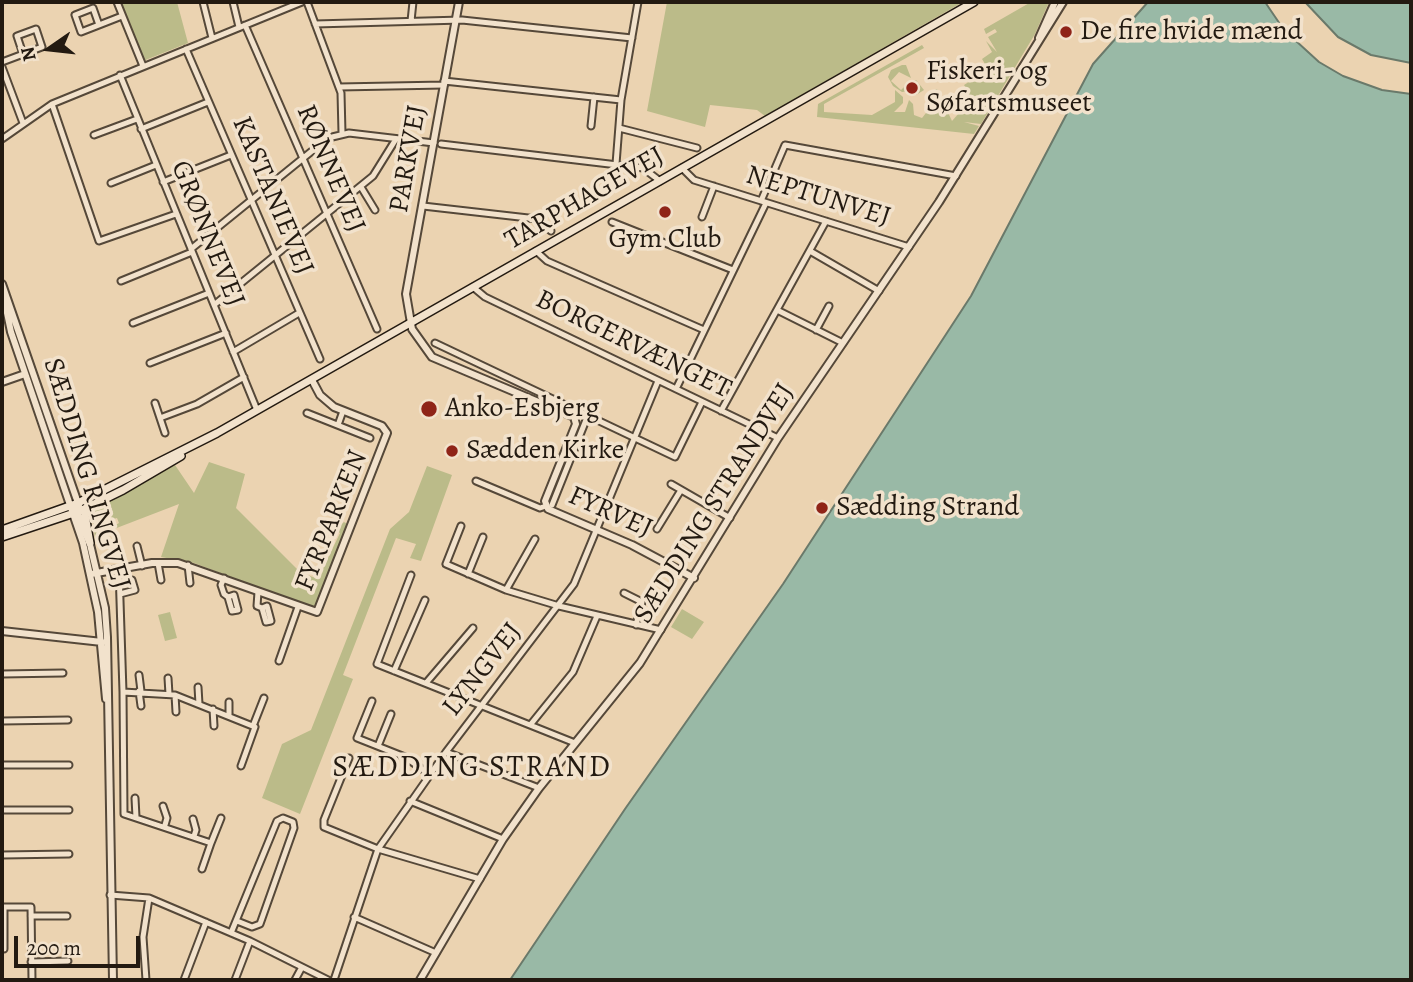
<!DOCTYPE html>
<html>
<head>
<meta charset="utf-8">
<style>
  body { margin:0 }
  #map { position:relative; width:1413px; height:982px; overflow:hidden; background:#ebd3b1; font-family:Alegreya,serif }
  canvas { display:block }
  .frame { position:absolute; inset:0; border:4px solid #231a11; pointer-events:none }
  .north { position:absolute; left:14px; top:14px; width:70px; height:70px; -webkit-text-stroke:5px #f2e2cc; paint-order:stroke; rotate:256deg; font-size:19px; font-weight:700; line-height:28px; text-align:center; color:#231a11 }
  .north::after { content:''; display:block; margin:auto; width:24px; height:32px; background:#231a11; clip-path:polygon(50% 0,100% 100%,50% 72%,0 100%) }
  .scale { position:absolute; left:14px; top:936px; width:126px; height:32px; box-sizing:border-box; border:4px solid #231a11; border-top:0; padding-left:9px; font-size:21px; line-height:24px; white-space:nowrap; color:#231a11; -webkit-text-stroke:5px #f2e2cc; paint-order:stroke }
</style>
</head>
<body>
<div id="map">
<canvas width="1413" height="982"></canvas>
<div class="frame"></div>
<div class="north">N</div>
<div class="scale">200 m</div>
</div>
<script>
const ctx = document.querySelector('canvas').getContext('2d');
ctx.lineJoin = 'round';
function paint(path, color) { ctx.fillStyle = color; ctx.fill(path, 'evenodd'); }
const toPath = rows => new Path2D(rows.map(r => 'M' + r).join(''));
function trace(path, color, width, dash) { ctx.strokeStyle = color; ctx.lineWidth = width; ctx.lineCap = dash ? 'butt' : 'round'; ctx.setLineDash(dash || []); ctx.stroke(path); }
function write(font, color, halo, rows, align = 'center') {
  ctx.font = font + ' Alegreya,serif'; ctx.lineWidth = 7; ctx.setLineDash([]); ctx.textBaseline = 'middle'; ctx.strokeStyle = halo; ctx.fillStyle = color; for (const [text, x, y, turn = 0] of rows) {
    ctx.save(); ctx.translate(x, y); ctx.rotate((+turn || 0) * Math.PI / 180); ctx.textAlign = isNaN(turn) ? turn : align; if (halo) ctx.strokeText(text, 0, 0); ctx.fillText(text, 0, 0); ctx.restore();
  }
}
paint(toPath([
  [120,2,177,2,188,43,143,61],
  [667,2,963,2,765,116,757,110,710,105,705,127,647,111],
  [1031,2,1049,2,1035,34,981,124,964,122,979,126,974,134,817,117,818,104,922,45,924,48,824,104,824,112,872,115,895,102,895,90,903,97,903,103,894,112,905,112,909,100,913,104,914,115,922,118,938,98,933,91,937,89,952,121,959,113,955,98,968,91,964,85,975,78,971,71,975,69,979,74,988,69,982,59,992,52,986,41,997,52,988,37,997,32,995,29,986,34,984,29],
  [902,65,906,65,911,78,899,72,891,81,901,90,910,81,916,80,924,90,916,95,909,91,902,92,893,86,888,77,891,70],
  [209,462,245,474,236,508,300,572,318,579,340,533,335,529,344,522,349,525,316,606,312,608,194,563,161,557,179,504,101,534,119,523,117,518,98,524,95,539,92,510,175,465,194,493],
  [427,466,452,475,421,561,410,558,416,544,396,538,343,675,353,679,300,814,262,798,282,744,311,730,390,529,409,512],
  [682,609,704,622,692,639,671,627],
  [170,612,177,638,165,641,158,615]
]), '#bbbb89');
const water = toPath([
  [1148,2,1265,2,1284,30,1319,62,1343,76,1382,90,1411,94,1411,980,510,980,625,809,783,584,971,296,1093,64,1148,2],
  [1305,2,1411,2,1411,63,1371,55,1338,37,1305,2]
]);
paint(water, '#99b9a6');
trace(water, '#6a796a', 2);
const minor = toPath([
  [117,2,143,66],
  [203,2,212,38],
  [233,2,239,27],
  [307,2,341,93,342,133],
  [411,21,413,2],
  [315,24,462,20,632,38],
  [99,25,93,8,75,15,81,32,99,25,122,16],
  [245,25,377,329],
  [186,49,320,359],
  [2,62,42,47,36,29,17,36,23,54],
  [2,67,23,123],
  [120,75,257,410],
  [444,81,621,100],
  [339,87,444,85],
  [52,104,99,241,176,214],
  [591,126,594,97],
  [619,128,697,148],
  [141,129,208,102],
  [94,135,137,119],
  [2,139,52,104,302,2],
  [441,144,643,168,660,181],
  [616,164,621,100,638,2],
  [682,168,694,180,909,247],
  [163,182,231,155],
  [111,183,156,165],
  [361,187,375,210],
  [761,201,785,145,956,176],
  [423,206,537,219,551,231],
  [702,217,714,186],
  [612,222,733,270],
  [191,249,328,138,349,133,434,143],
  [536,251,547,261,704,330],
  [810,251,879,291],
  [121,281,192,252],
  [473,287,485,297,778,438],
  [214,305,373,176,396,139],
  [777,310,843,343],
  [133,323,209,293],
  [816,330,829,306],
  [435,343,675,457,702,402],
  [233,352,299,313],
  [150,363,226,333],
  [676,389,766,203],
  [155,403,165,433],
  [721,411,826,221],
  [307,413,370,438],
  [160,418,197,404,244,377],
  [338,425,343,411],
  [476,481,540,508,546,506],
  [671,484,730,518],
  [552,505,588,415],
  [461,526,446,564,506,590,559,606,661,630],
  [657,529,681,490],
  [137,546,142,566],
  [158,563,161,580],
  [188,565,190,583],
  [119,570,123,692,175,695,255,727,241,766],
  [468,574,483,537],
  [411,575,377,664,575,743],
  [224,578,221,585,224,594,228,597,232,611,238,610,234,595,228,597],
  [506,590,535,539],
  [258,592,257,606,262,608,266,622,271,621,267,606,262,608],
  [624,593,642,602,636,625],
  [120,594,135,590,132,580],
  [279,661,298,607],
  [394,671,425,600],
  [2,674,63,673],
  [139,675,141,691],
  [168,678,169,694],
  [426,683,473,628],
  [198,687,199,704],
  [139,691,141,706],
  [123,692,124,814,211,843,202,869],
  [175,695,176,712],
  [372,701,357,738,405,757,429,774],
  [213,709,214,726],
  [229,716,229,702],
  [2,721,68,720],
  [531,724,573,672,597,616],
  [253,726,264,698],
  [378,746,391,714],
  [446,752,539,788],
  [349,758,324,820,324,827,378,849,480,879],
  [2,765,69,765],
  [135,798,136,817],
  [410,801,503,839],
  [163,806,167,818,165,825],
  [2,810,69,810],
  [193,819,196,830,194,836],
  [211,843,221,818],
  [2,855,69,854],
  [110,895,149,898,250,941,328,980],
  [2,907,31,907,32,980],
  [4,907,4,949],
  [31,916,67,916],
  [354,917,436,953],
  [231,933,277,821,283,818,293,822,294,828,260,924,252,927,237,921],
  [31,962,68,961],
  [146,980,143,937,149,898],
  [184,980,206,922],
  [235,980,250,941],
  [295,980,302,967],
  [334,980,378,849,446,752,574,584,658,381]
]);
const tertiary = toPath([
  [459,2,406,294,412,329,432,357,574,417,576,424,545,501,548,509,632,545,694,578],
  [1039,38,1055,2],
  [2,284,79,506],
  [3,294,11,332,83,543,98,612,106,699],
  [2,382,25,374],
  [89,540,105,608,107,637,113,980],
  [91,574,152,563,178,563,317,612,387,433,382,426,334,407,320,395,312,380],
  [2,631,102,642],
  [420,980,503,839,539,788,640,663,778,438,939,202,1063,2]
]);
const secondary = toPath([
  [75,509,90,543],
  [84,509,90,543],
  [2,530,78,503,217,433,974,2],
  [2,537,80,511,123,490,181,456]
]);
trace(minor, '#554839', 9);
trace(tertiary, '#554839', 10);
trace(secondary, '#231a11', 10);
trace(minor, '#f2e2cc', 5);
trace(tertiary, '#f2e2cc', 6);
trace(secondary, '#f2e2cc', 7);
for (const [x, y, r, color] of [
  [1066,32,7,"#8f2418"],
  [912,88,7,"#8f2418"],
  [665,212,7,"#8f2418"],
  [429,409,9,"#8f2418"],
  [452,451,7,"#8f2418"],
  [822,508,7,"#8f2418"]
]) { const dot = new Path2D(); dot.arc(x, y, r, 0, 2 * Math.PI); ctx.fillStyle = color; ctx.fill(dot); trace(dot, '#f2e2cc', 2.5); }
write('28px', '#231a11', '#f2e2cc', [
  ["De fire hvide mænd",1080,32],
  ["Fiskeri- og",926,72],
  ["Søfartsmuseet",926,104],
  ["Gym Club",665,240,"center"],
  ["Anko-Esbjerg",445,409],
  ["Sædden Kirke",466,451],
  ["Sædding Strand",836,508]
], 'left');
write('28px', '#231a11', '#f2e2cc', [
  ["PARKVEJ",409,159,-80],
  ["RØNNEVEJ",330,169,67],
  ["KASTANIEVEJ",272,196,67],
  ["NEPTUNVEJ",818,197,17],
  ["TARPHAGEVEJ",585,199,-30],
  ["GRØNNEVEJ",207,234,68],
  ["BORGERVÆNGET",633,345,26],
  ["SÆDDING RINGVEJ",86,474,73],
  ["SÆDDING STRANDVEJ",715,504,-58],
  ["FYRVEJ",610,513,24],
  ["FYRPARKEN",332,521,-68],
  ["LYNGVEJ",483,670,-52]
]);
ctx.letterSpacing = '2px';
write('30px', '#231a11', '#f2e2cc', [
  ["SÆDDING STRAND",472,769]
]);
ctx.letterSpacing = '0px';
</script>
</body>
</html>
